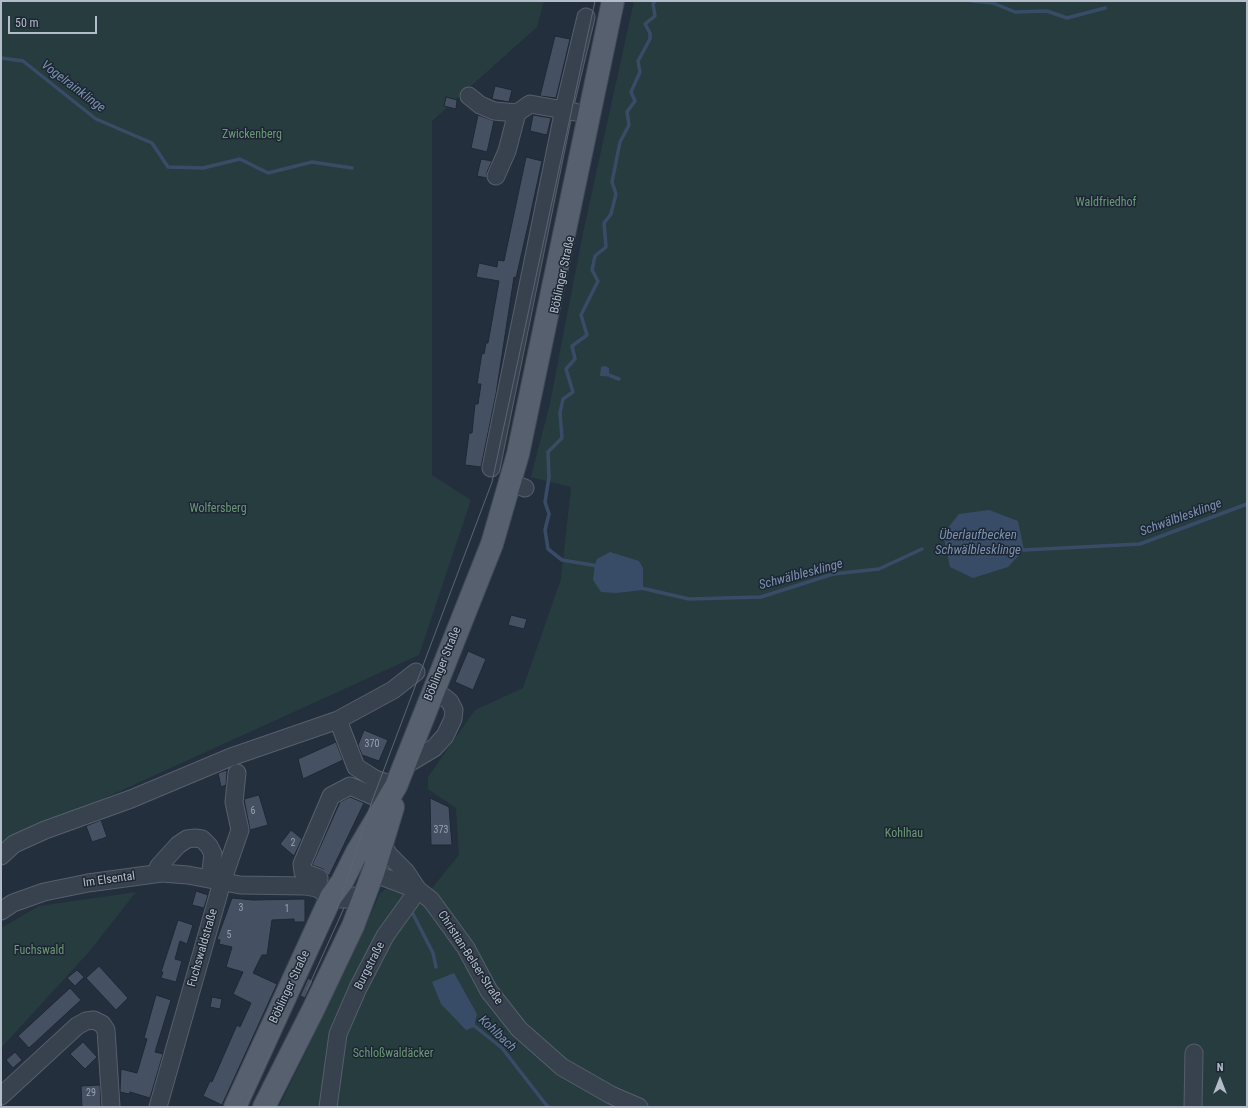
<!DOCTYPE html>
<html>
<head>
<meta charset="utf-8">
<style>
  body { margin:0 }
  #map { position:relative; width:1248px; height:1108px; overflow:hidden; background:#242f3e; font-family:"Roboto Condensed",sans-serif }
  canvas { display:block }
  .frame { position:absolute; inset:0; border:2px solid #b4bcc9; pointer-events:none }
  .north { position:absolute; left:1200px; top:1060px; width:40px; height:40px; -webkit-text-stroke:3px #1d2633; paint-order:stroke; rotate:0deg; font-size:11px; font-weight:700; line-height:16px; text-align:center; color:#b4bcc9 }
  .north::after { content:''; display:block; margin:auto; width:14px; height:18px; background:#b4bcc9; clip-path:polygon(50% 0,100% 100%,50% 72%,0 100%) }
  .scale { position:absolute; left:8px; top:16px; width:89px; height:18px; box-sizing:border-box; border:2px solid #b4bcc9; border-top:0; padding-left:5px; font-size:12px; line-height:14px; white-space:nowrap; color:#b4bcc9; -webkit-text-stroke:3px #1d2633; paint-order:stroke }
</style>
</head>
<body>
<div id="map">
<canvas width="1248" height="1108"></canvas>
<div class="frame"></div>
<div class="north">N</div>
<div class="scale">50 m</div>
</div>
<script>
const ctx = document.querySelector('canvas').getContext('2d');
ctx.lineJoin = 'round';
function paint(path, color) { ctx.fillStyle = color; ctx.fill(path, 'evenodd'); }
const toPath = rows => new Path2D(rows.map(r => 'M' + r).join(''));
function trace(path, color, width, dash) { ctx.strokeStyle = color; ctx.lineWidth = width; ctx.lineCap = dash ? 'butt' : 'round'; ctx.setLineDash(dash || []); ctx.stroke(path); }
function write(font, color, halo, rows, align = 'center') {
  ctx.font = font + ' "Roboto Condensed",sans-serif'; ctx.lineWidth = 3; ctx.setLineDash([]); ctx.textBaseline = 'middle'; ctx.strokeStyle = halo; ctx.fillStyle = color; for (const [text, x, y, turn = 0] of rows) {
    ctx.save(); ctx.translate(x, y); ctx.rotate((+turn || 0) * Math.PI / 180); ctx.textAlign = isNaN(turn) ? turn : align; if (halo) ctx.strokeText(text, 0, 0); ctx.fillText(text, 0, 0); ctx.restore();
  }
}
paint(toPath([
  [1,1,544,1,537,27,432,121,432,475,471,500,419,655,43,826,1,848],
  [634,1,1247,1,1247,1107,330,1107,343,1037,383,948,459,855,456,808,428,789,428,777,475,710,523,688,561,579,571,487,531,477,550,403,584,228],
  [388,887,401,892,404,897,389,914,363,962,324,1107,279,1107,357,946,380,893],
  [136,892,88,953,1,1048,1,928,39,906]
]), '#263c3f');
paint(toPath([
  [605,366,609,368,609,373,615,377,600,376,601,367],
  [989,510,1018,521,1024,550,1008,567,973,578,950,567,943,534,959,514],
  [610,552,639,561,643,568,643,590,616,593,601,592,593,580,595,565,597,559],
  [454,973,477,1014,474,1027,466,1030,441,1004,432,982]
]), '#394c67');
trace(toPath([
  [972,1,993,3,1015,12,1047,11,1067,18,1105,8],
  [1,58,23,61,96,119,152,143,168,167,203,168,240,159,268,173,312,162,352,168],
  [611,376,619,379],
  [1024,550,1140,544,1247,504],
  [598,566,562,560,548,549,545,530,549,514,545,502,549,477,548,452,562,438,560,413,563,399,573,392,566,369,575,359,572,346,587,335,581,315,598,281,592,270,595,256,606,247,604,223,611,214,616,194,612,182,620,142,629,125,627,112,635,101,631,92,640,72,638,61,650,39,650,33,645,24,655,16,653,4,655,1],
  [641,588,689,599,761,597,833,574,879,569,922,549],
  [413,914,433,953,436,967],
  [472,1024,502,1048,547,1106,549,1107]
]), '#394c67', 3.5);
const building = toPath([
  [555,36,570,39,556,98,540,96,555,36],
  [495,86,512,90,509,102,492,99,495,86],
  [446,97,457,100,456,109,444,106,446,97],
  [478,115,494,121,487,152,471,148,478,115],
  [533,115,551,118,547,135,530,131,533,115],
  [526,157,542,161,529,221,516,278,514,277,496,394,481,467,465,465,469,433,472,433,475,404,478,404,481,384,477,384,482,353,484,354,486,343,488,343,499,281,476,277,479,263,497,267,498,260,504,261,526,157],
  [481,159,492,161,487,172,487,178,477,176,481,159],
  [511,615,527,619,524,629,508,625,511,615],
  [468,651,486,659,473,690,455,682,468,651],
  [364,730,388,740,379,761,362,755,358,745,364,730],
  [336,742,343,760,303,779,298,759,336,742],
  [227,770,226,785,221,787,218,773,227,770],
  [259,795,268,825,250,830,244,799,259,795],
  [350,797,364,803,329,876,323,869,312,865,340,802,350,797],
  [430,798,449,807,452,845,431,845,430,798],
  [101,820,107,837,92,842,86,826,101,820],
  [291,830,302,839,294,856,280,844,291,830],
  [196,891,208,895,204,908,192,905,196,891],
  [232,898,253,900,305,899,305,922,294,922,294,919,272,920,267,955,262,955,253,973,277,984,222,1105,203,1096,210,1081,212,1082,237,1025,240,1027,251,1003,233,994,243,972,226,967,232,947,219,944,220,940,217,939,232,898],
  [178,920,193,925,187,944,180,941,175,959,182,961,176,982,161,978,163,972,161,972,178,920],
  [99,966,128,998,116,1010,86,978,99,966],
  [77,970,84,977,75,986,67,978,77,970],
  [308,978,313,981,305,998,300,996,308,978],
  [70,988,81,1000,29,1048,18,1036,70,988],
  [156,995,171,1000,155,1052,163,1054,150,1098,130,1092,129,1094,120,1092,121,1069,137,1073,147,1039,144,1038,156,995],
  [212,997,222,999,220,1009,210,1007,212,997],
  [83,1042,97,1057,85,1069,70,1054,83,1042],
  [15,1052,22,1060,13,1068,6,1060,15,1052],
  [100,1085,101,1107,82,1107,81,1086,100,1085]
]);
paint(building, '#455162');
trace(building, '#1f2835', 1);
const minor = toPath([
  [469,96,480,105,494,111,517,113,530,104,575,112],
  [496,176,507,151,517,113],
  [491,468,564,109,586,17],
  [519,486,525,488],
  [338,720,356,767,375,779,396,786],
  [404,766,434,748,445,736,453,719,454,710,450,702,444,697,431,694],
  [382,844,389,855,406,872,418,890],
  [1,856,14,844,45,830,131,799,231,757,338,720,393,690,416,672],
  [371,862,373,873,418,890,431,900,466,948,489,991,519,1029,562,1067,611,1095,639,1107],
  [155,874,159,866,178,845,187,839,195,838,202,839,209,846,213,854,210,879],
  [317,888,319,878,303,872,302,864,331,796,350,786,387,802],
  [1,911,13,903,44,892,88,883,162,873,188,875,240,885,305,886,317,888,331,897,341,899,347,899,365,893],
  [1,1096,77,1026,86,1021,94,1020,102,1024,106,1030,111,1107],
  [158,1107,222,882,240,830,234,802,237,773],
  [328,1107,338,1034,358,988,385,936,418,890],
  [1193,1107,1194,1053]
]);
const major = toPath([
  [235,1107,331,897,342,882,357,852,396,786,492,544,518,454,613,1],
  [264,1107,313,1010,353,926,373,873,393,807]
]);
trace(minor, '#565f6c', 19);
trace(major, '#414a57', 24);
trace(minor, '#38414e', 17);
trace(major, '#56606e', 22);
trace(toPath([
  [307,990,344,908],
  [245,1107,341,899,372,801,492,482,595,1]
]), '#5a6575', 1);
write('10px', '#98a1af', null, [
  ["370",372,744],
  ["6",253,811],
  ["373",441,830],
  ["2",293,843],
  ["3",241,908],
  ["1",287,909],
  ["5",229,935],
  ["29",91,1093]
]);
write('12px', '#6b9a76', '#1d2633', [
  ["Zwickenberg",252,135],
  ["Waldfriedhof",1106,203],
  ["Wolfersberg",218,509],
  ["Kohlhau",904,834],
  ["Fuchswald",39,951],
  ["Schloßwaldäcker",393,1054]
]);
write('12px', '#b4bcc9', '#1d2633', [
  ["Böblinger Straße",563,275,-78],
  ["Böblinger Straße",443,664,-68],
  ["Im Elsental",109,880,-8],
  ["Fuchswaldstraße",203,948,-74],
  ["Christian-Belser-Straße",470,958,57],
  ["Burgstraße",370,966,-63],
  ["Böblinger Straße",290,987,-65]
]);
write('italic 13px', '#7c92b1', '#1d2633', [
  ["Vogelrainklinge",73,87,37],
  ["Schwälblesklinge",1181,518,-20],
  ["Überlaufbecken",978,536],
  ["Schwälblesklinge",978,551],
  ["Schwälblesklinge",801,575,-15],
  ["Kohlbach",497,1034,43]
]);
</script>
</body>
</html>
